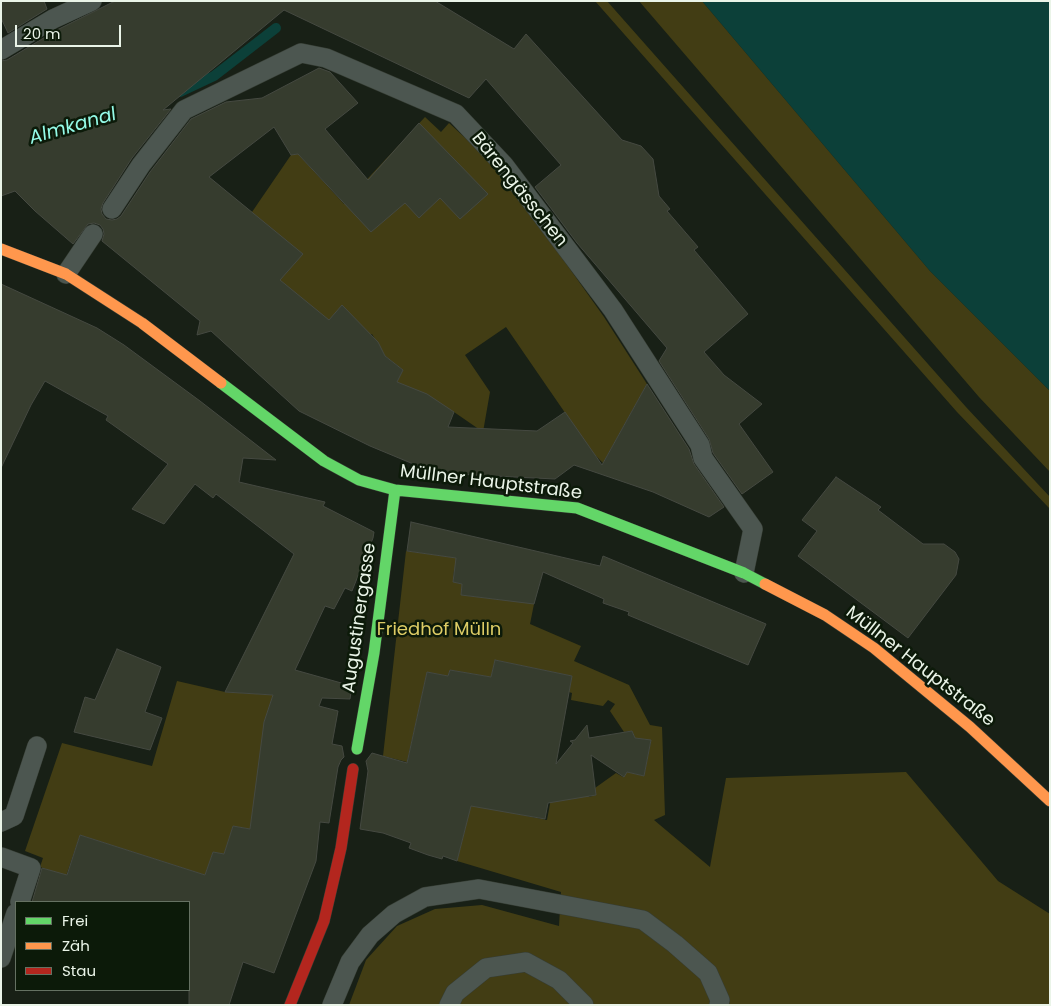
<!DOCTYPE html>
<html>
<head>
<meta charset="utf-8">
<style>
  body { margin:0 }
  #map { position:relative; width:1051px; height:1006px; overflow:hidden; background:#182016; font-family:Poppins,sans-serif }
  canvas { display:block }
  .frame { position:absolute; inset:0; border:2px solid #eaf4e8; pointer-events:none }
  .legend { position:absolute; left:15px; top:901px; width:175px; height:90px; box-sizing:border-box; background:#0c1a09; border:1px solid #657162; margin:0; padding:6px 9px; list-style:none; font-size:15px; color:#eaf4e8 }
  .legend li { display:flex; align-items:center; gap:10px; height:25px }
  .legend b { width:25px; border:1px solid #657162 }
  .scale { position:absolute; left:15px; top:25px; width:106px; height:22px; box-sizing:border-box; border:2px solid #eaf4e8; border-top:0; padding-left:6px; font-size:15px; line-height:18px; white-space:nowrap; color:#eaf4e8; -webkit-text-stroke:4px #0c1a09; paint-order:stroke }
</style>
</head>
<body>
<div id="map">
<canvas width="1051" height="1006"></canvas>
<div class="frame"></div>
<ul class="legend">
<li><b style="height:6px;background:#63d668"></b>Frei</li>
<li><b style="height:6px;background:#ff974d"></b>Zäh</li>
<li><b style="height:6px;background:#b3261e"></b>Stau</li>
</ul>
<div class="scale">20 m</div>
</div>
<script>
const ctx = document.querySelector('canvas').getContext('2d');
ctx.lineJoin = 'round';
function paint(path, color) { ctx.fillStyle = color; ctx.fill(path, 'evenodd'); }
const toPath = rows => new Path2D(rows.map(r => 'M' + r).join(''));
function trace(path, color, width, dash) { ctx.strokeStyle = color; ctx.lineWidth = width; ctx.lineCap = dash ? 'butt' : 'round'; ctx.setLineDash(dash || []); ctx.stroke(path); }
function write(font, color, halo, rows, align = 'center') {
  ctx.font = font + ' Poppins,sans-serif'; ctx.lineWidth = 5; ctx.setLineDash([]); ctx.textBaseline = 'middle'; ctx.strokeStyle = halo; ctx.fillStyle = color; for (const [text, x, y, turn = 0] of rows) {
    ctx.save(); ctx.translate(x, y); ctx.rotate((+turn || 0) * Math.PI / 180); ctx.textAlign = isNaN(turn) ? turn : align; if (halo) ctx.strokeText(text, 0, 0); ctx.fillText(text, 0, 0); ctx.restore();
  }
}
paint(toPath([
  [595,1,607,1,966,407,1050,497,1050,509,957,412],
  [639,1,702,1,930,271,1050,391,1050,472,979,397],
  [425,117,441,132,449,123,499,169,604,317,647,384,603,463,592,452,506,327,465,355,490,392,483,432,454,412,397,382,403,370,385,356,372,334,368,336,342,306,323,327,264,281,252,212,291,155,298,154,344,204],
  [406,551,466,559,454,570,453,582,462,584,461,595,503,600,504,598,534,604,530,624,581,646,574,661,629,685,650,725,662,727,665,815,654,820,710,867,726,778,906,772,998,881,1050,914,1050,1005,349,1005,366,960,397,926,435,909,482,905,559,926,561,892,457,861,474,793,502,811,547,820,554,782,587,790,589,797,596,795,595,788,616,773,623,777,627,772,644,776,651,741,635,738,632,731,624,732,610,711,615,704,608,700,603,706,571,700,572,693,569,692,572,676,495,660,491,677,450,670,448,676,427,672,407,762,383,756],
  [177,681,225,692,273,695,250,829,233,826,224,854,213,852,205,875,80,835,66,876,40,867,43,858,25,851,62,743,152,766]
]), '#423d14');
paint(toPath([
  [702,1,1050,1,1050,391,930,271]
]), '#0c4039');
trace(toPath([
  [180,92,214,76,276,28]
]), '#0c4039', 10);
const building = toPath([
  [1,1,44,1,47,9,8,33,1,18,1,1],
  [115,1,435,1,514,49,526,34,622,140,641,146,653,159,659,196,670,209,667,211,698,247,694,250,748,314,704,352,724,375,762,404,739,424,773,472,742,494,713,453,709,439,659,361,667,348,577,243,535,187,561,165,486,79,469,98,284,10,163,110,171,109,132,158,103,203,101,209,102,214,106,219,112,220,117,219,121,216,150,172,191,119,226,102,262,98,319,68,330,72,358,103,325,129,368,180,419,123,488,194,460,219,440,198,419,218,405,203,371,232,298,154,291,155,274,127,209,177,303,254,280,280,329,320,342,305,378,342,385,356,403,370,397,382,427,394,454,412,448,427,537,431,565,412,602,465,647,384,689,449,694,464,724,507,709,517,653,492,574,465,555,479,435,473,370,446,299,411,211,331,197,335,200,321,102,241,104,234,103,229,100,225,94,223,88,224,73,244,35,211,15,191,1,196,1,61,7,60,57,30,115,1],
  [1,284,97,328,124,345,200,401,276,460,243,458,239,482,325,502,323,506,374,532,373,538,352,591,345,588,334,609,325,606,295,670,352,686,350,699,322,698,319,706,338,711,332,744,342,746,344,757,341,760,338,767,329,823,320,822,316,861,274,973,243,962,229,1005,189,1005,189,902,32,902,42,868,67,875,80,835,205,875,213,852,224,854,233,826,250,829,264,722,273,695,225,692,294,554,216,494,213,498,195,484,164,524,132,509,168,464,106,420,108,416,45,381,31,405,1,468,1,284],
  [836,477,881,507,878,510,923,544,944,544,955,552,959,559,956,575,908,638,798,556,817,531,802,520,836,477],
  [411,522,600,566,603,556,766,624,748,665,628,615,629,612,603,603,604,599,543,572,534,604,461,595,462,584,453,582,456,558,407,551,411,522],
  [117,649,161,667,145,712,162,718,150,750,74,732,85,697,95,700,117,649],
  [495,660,572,676,556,764,573,743,570,741,575,740,587,725,589,738,632,731,635,738,651,740,644,776,627,772,624,777,591,755,596,795,548,803,545,819,471,806,457,861,443,856,442,859,428,855,409,848,411,843,383,833,360,829,368,771,366,761,372,753,407,763,427,672,448,676,450,670,491,677,495,660]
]);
paint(building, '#363c2e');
trace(building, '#454941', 1);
const lane = toPath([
  [1,50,53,19,92,1],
  [112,209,141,165,184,110,301,53,326,58,456,114,504,165,613,310,700,445,703,458,753,529,744,573],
  [66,274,93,234],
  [1,822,14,816,37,746],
  [1,857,31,868,20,902],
  [1,958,16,913],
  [332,1005,350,962,370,935,394,914,425,897,479,889,643,920,675,944,708,973,720,1000,719,1005],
  [449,1005,455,993,486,968,526,962,559,980,584,1005]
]);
const fast = toPath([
  [221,383,324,461,359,480,395,490,577,508,744,573,765,584],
  [357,749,374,653,395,490]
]);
const slow = toPath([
  [1,249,66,274,142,323,221,383],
  [765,584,825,615,874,648,970,727,1050,801]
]);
const jam = toPath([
  [290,1005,324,921,341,848,353,769]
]);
trace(lane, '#363d34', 20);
trace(fast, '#363d34', 12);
trace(slow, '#363d34', 12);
trace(jam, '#363d34', 12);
trace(lane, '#4c5650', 19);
trace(fast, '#63d668', 11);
trace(slow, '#ff974d', 11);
trace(jam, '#b3261e', 11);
write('18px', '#eaf4e8', '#0c1a09', [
  ["Bärengässchen",519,190,51],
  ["Müllner Hauptstraße",491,483,7],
  ["Augustinergasse",360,618,-82],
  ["Müllner Hauptstraße",920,667,38]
]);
write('18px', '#ddcc65', '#0c1a09', [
  ["Friedhof Mülln",439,630]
]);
write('italic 19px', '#94fbe8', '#0c1a09', [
  ["Almkanal",73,127,-16]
]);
</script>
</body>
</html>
